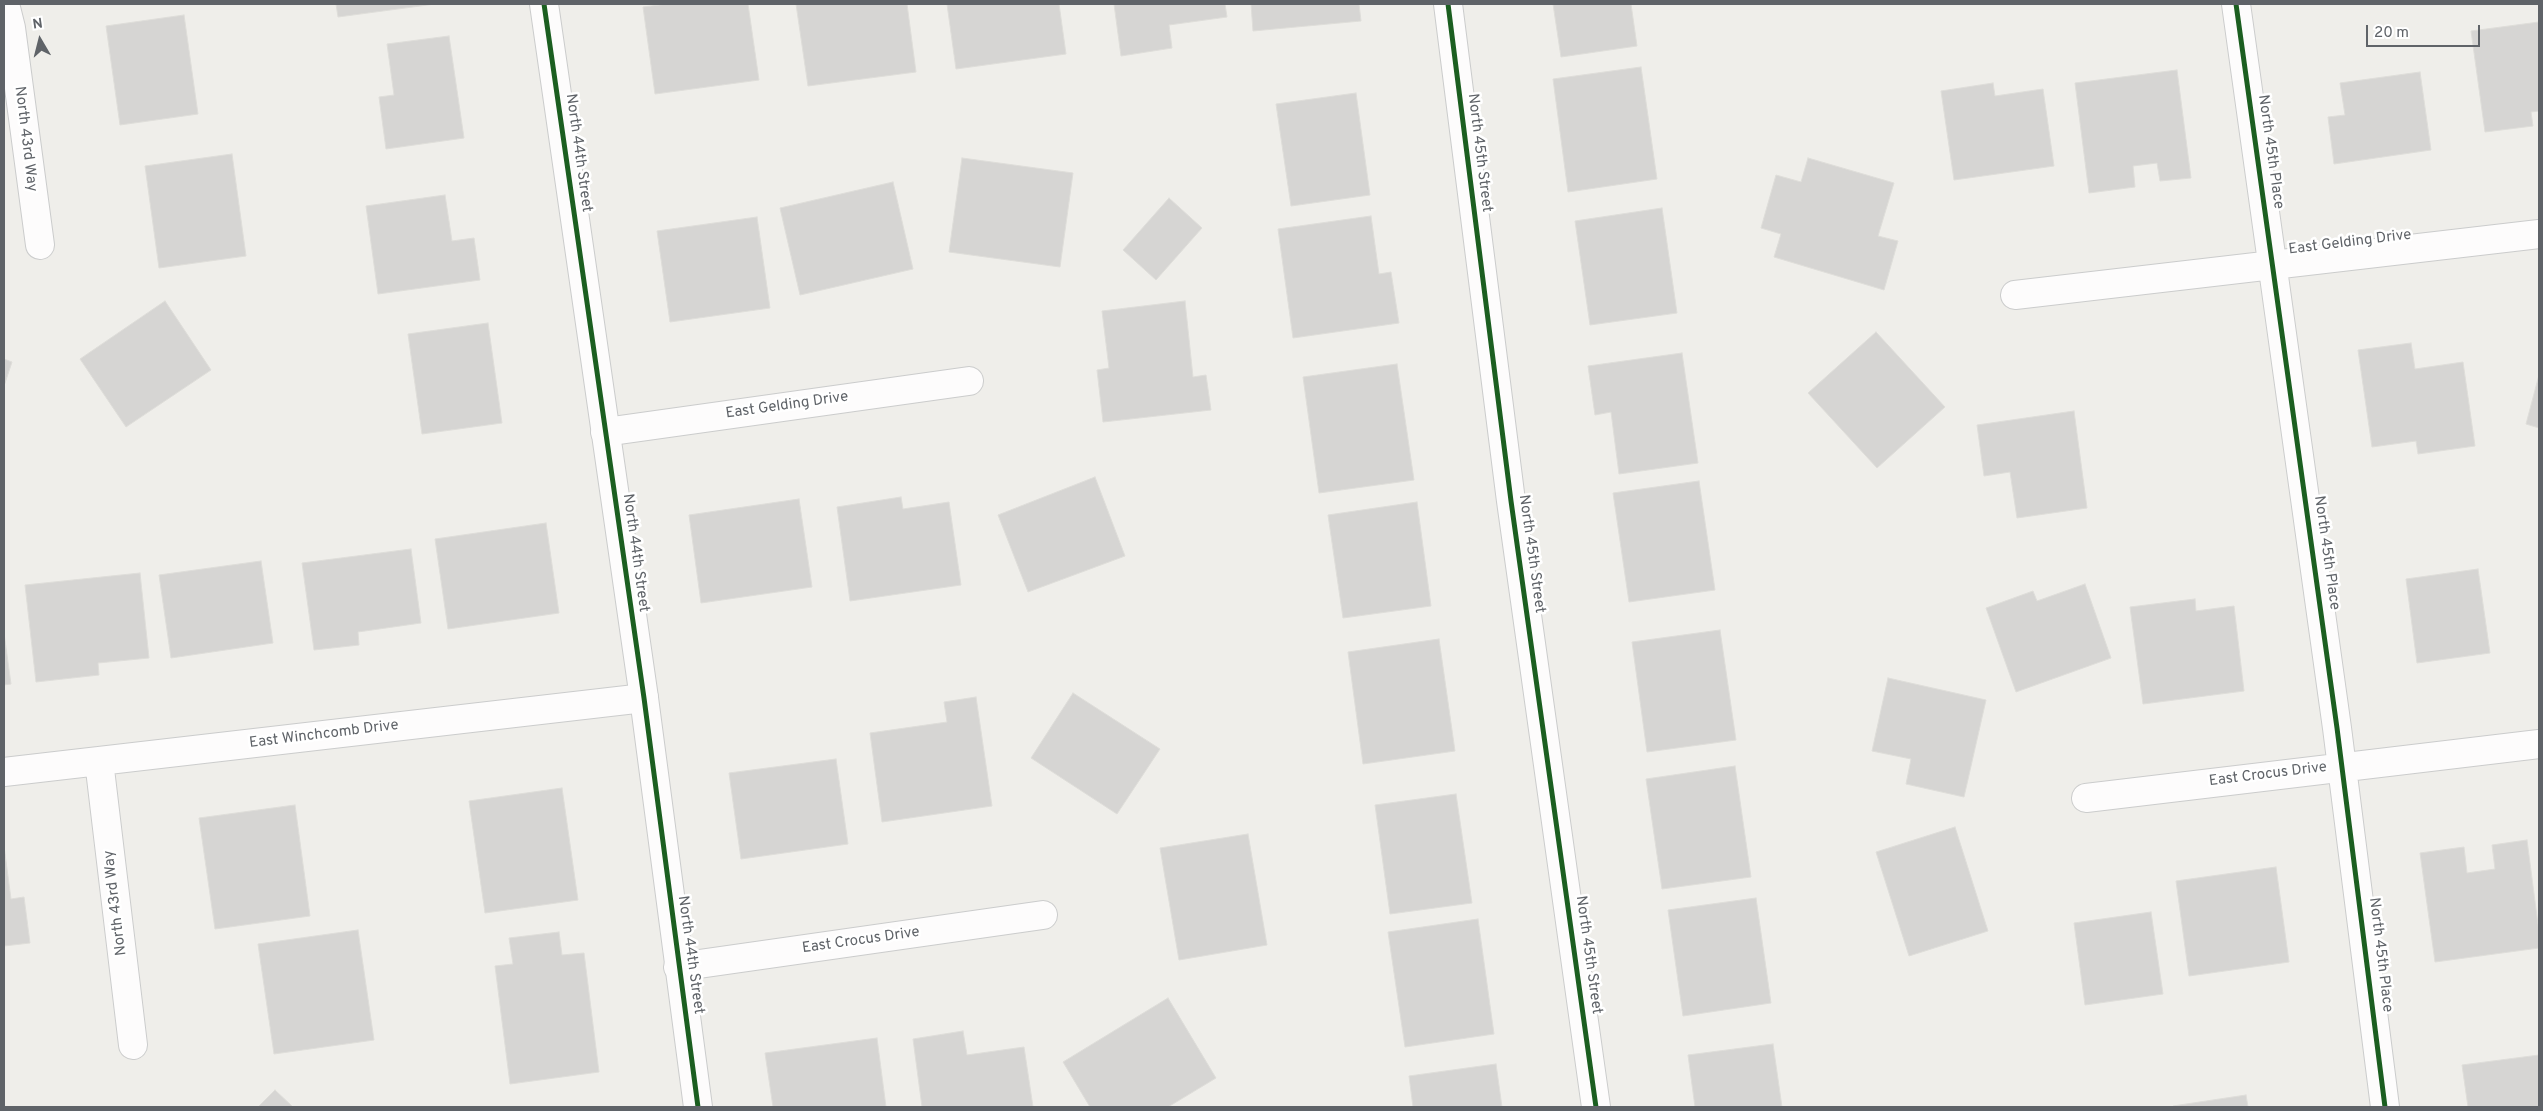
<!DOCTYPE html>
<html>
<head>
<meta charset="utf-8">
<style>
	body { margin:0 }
	#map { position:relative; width:2543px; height:1111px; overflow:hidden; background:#efeeea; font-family:Overpass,sans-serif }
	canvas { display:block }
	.frame { position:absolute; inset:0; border:5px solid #5f6368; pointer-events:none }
	.north { position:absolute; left:15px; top:15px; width:50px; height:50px; -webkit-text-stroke:4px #fff; paint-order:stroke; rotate:352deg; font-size:14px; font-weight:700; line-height:20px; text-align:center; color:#5f6368 }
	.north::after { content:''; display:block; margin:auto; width:18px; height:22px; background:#5f6368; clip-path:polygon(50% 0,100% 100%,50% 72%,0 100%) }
	.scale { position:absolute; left:2366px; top:25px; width:114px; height:22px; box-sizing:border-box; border:2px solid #5f6368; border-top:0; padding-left:6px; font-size:15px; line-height:18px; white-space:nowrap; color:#5f6368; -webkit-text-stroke:4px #fff; paint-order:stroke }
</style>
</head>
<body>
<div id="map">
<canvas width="2543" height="1111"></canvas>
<div class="frame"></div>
<div class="north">N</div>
<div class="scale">20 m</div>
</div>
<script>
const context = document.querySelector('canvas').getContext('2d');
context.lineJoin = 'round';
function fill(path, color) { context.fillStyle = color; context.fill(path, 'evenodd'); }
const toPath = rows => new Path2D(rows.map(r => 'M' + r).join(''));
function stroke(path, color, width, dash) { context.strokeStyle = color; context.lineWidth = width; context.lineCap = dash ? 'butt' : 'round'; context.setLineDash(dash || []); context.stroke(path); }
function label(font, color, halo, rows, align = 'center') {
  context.font = font + ' Overpass,sans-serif'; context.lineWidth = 5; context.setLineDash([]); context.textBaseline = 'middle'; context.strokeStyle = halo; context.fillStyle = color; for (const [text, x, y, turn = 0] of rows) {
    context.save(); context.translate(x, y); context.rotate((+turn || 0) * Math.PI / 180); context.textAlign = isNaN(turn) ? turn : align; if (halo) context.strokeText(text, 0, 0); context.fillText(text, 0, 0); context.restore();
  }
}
const building = toPath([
	[336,4,435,4,338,17,336,4],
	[667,4,748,4,759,80,655,94,643,7,667,4],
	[796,4,907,4,916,72,808,86,796,4],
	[947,4,1059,4,1066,54,956,69,947,4],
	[1114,4,1225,4,1227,17,1169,25,1172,48,1121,56,1114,4],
	[1251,4,1359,4,1361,21,1253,31,1251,4],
	[1553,4,1631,4,1637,46,1561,57,1553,4],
	[184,15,198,114,120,125,106,26,184,15],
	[2539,22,2539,111,2531,112,2533,126,2485,132,2471,31,2539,22],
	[449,36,464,138,386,149,379,97,394,95,387,44,449,36],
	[1641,67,1657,179,1568,192,1553,79,1641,67],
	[2177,70,2191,178,2160,181,2157,163,2133,166,2135,187,2089,193,2075,83,2177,70],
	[2420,72,2431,150,2334,164,2328,117,2345,115,2340,83,2420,72],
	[1993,83,1995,96,2043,89,2054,166,1954,180,1941,91,1993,83],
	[1356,93,1370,195,1291,206,1276,104,1356,93],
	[232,154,246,256,159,268,145,166,232,154],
	[962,158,1073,173,1060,267,949,252,962,158],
	[1808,158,1894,183,1878,236,1898,241,1884,290,1774,257,1781,234,1761,228,1776,175,1801,182,1808,158],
	[893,182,913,269,800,295,780,208,893,182],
	[445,195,452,241,474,238,480,280,378,294,366,206,445,195],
	[1169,198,1202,228,1156,280,1123,250,1169,198],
	[1662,208,1677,313,1590,325,1575,221,1662,208],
	[1371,216,1379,274,1391,272,1399,323,1293,338,1278,229,1371,216],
	[757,217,770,308,670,322,657,231,757,217],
	[165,301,211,370,126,427,80,359,165,301],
	[1185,301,1193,377,1206,375,1211,410,1103,422,1097,370,1109,368,1102,311,1185,301],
	[488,323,502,423,422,434,408,334,488,323],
	[1876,332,1945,407,1877,468,1808,393,1876,332],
	[2411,343,2415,369,2463,362,2475,446,2418,454,2416,441,2372,447,2358,350,2411,343],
	[1682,353,1698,463,1619,474,1611,412,1595,415,1588,366,1682,353],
	[4,359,12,362,4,386,4,359],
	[1397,364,1414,480,1319,493,1303,377,1397,364],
	[2539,375,2539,428,2526,424,2539,375],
	[2074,411,2087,508,2017,518,2010,472,1984,476,1977,425,2074,411],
	[1095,477,1125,556,1028,592,998,515,1095,477],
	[1699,481,1715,590,1629,602,1613,493,1699,481],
	[901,497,903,509,949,502,961,585,850,601,837,507,901,497],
	[799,499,812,587,701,603,689,515,799,499],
	[1417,502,1431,606,1343,618,1328,515,1417,502],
	[546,523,559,613,448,629,435,539,546,523],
	[411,549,421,623,358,632,359,645,314,650,302,563,411,549],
	[261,561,273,643,171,658,159,575,261,561],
	[2478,569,2490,653,2417,663,2406,579,2478,569],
	[140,573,149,658,98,663,99,675,36,682,25,585,140,573],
	[2085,584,2111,658,2016,692,1986,608,2033,591,2037,601,2085,584],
	[2195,599,2196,611,2234,606,2244,691,2143,704,2130,607,2195,599],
	[1720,630,1736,740,1647,752,1632,642,1720,630],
	[4,633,11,684,4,685,4,633],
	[1439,639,1455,751,1363,764,1348,652,1439,639],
	[1888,678,1986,700,1964,797,1906,784,1911,759,1872,751,1888,678],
	[1073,693,1160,749,1117,814,1031,758,1073,693],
	[976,697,992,806,882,822,870,733,947,722,944,702,976,697],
	[836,759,848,844,741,859,729,773,836,759],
	[1735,766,1751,877,1662,889,1646,779,1735,766],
	[562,788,578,900,485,913,469,801,562,788],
	[1456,794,1472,903,1390,914,1375,805,1456,794],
	[295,805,310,916,215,929,199,818,295,805],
	[1955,827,1988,931,1909,956,1876,852,1955,827],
	[1248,834,1267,945,1179,960,1160,848,1248,834],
	[2527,840,2539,932,2539,948,2435,962,2420,853,2464,847,2467,873,2495,869,2492,845,2527,840],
	[4,846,11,899,24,897,30,943,4,946,4,846],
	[2276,867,2289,962,2189,976,2176,881,2276,867],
	[1756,898,1771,1003,1683,1016,1668,910,1756,898],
	[2151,912,2163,994,2085,1005,2074,923,2151,912],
	[1478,919,1494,1034,1405,1047,1388,932,1478,919],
	[358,930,374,1040,274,1054,258,944,358,930],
	[559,932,562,955,584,953,599,1072,510,1084,495,966,513,964,509,938,559,932],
	[1168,998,1216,1078,1168,1107,1090,1107,1063,1062,1168,998],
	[963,1031,967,1055,1024,1047,1033,1107,922,1107,913,1039,963,1031],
	[877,1038,886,1107,773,1107,765,1053,877,1038],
	[1773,1044,1782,1107,1695,1107,1688,1055,1773,1044],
	[2539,1055,2539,1107,2468,1107,2462,1065,2539,1055],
	[1496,1064,1502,1107,1413,1107,1409,1076,1496,1064],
	[275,1090,293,1107,258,1107,275,1090],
	[2246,1095,2248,1107,2173,1107,2173,1106,2246,1095]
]);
fill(building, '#d6d5d3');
stroke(building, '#deddd9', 1);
const minor = toPath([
	[5,4,11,28,40,245],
	[1448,4,1511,501,1596,1107],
	[2236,4,2337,728,2385,1107],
	[2015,295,2539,234],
	[605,432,969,381],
	[99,761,133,1045],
	[4,772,644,698],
	[2086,798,2539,744],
	[678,967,1043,915]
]);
const tertiary = toPath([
	[544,4,644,698,698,1107]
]);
stroke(minor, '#cbcccc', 30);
stroke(tertiary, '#cbcccc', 30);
stroke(minor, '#fdfcfc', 28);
stroke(tertiary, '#fdfcfc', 28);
stroke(toPath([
	[544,4,644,698,698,1107],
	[1448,4,1511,501,1596,1107],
	[2236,4,2337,728,2385,1107]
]), '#1b5e20', 5);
label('15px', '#5f6368', '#fff', [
	["North 43rd Way",25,139,83],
	["North 45th Place",2270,152,82],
	["North 44th Street",578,153,82],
	["North 45th Street",1479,153,83],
	["East Gelding Drive",2350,243,-7],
	["East Gelding Drive",787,406,-8],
	["North 44th Street",635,553,82],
	["North 45th Place",2326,553,82],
	["North 45th Street",1531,554,82],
	["East Winchcomb Drive",324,735,-7],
	["East Crocus Drive",2268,775,-7],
	["North 43rd Way",116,903,-97],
	["East Crocus Drive",861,941,-8],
	["North 44th Street",690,955,82],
	["North 45th Street",1588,955,82],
	["North 45th Place",2380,955,83]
]);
</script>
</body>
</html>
